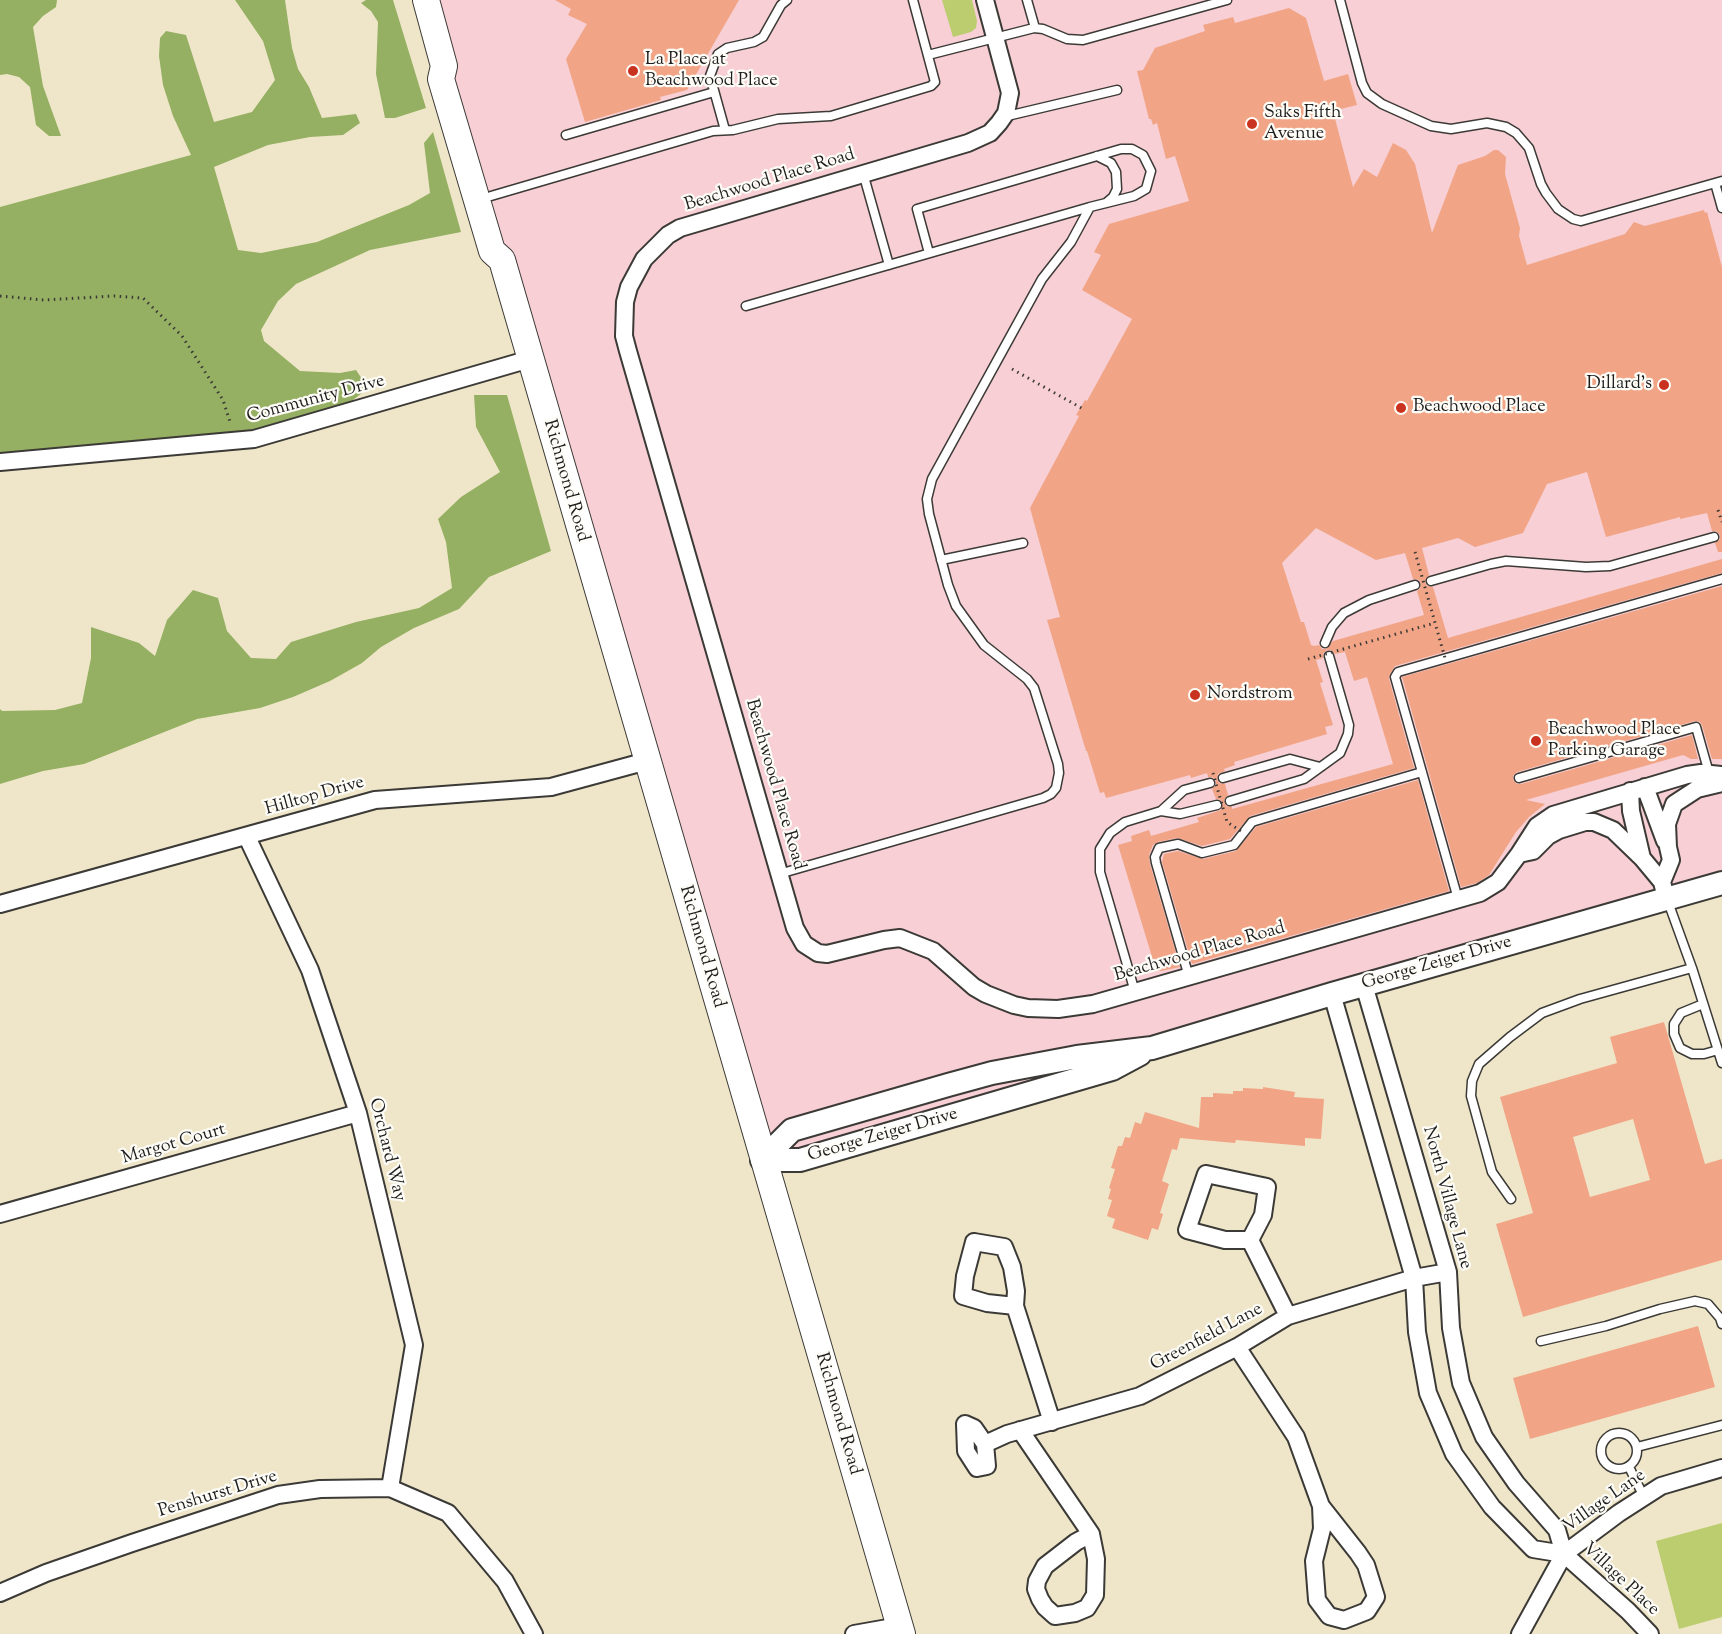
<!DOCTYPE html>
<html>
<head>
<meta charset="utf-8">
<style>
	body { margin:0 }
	canvas { display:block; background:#efe6c9 }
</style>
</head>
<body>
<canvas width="1722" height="1634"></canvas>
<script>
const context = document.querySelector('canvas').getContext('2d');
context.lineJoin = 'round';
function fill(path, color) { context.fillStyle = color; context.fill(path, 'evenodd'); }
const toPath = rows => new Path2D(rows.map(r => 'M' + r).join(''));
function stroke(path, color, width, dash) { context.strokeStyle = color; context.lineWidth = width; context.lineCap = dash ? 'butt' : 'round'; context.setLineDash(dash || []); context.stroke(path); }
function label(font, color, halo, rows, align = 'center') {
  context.font = font + ' "Sorts Mill Goudy",serif'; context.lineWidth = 4.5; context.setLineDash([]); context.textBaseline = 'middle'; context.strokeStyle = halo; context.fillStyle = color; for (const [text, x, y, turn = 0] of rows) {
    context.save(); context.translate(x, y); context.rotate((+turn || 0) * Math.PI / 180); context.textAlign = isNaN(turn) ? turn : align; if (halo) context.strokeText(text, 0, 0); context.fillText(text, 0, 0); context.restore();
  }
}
fill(toPath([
	[426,0,1722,0,1722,883,762,1160]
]), '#f7cfd4');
fill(toPath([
	[942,0,972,0,977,21,976,28,971,32,953,37],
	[1722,1523,1722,1617,1679,1629,1656,1541]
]), '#bccd70');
fill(toPath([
	[0,0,57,0,56,7,43,16,33,27,43,86,61,136,49,136,36,125,30,87,19,77,7,74,0,75],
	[235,0,285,0,292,48,298,69,309,87,322,118,356,114,360,123,343,135,310,137,268,145,214,167,238,250,261,253,317,242,409,205,430,193,424,143,433,132,461,232,370,250,296,284,278,301,261,330,264,341,300,371,340,373,356,370,366,385,362,393,344,407,287,420,289,429,0,462,0,207,191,155,173,116,163,85,159,56,160,38,166,31,186,35,214,122,252,112,275,80,263,41],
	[366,0,393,0,426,108,395,118,385,118,376,74,378,22,371,11,361,3],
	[474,395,507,395,551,551,489,577,459,609,414,628,381,647,362,663,330,681,293,697,260,708,197,719,84,764,43,771,0,784,0,709,2,711,55,710,82,703,91,658,91,627,139,643,155,656,167,620,193,590,218,598,227,631,251,658,276,659,291,642,356,622,419,608,452,588,446,542,438,519,461,497,500,472,476,427]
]), '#95b062');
fill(toPath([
	[555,0,739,0,687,90,660,97,661,100,585,122,566,59,587,24,568,15,571,9],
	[1289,8,1306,18,1324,81,1348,74,1357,105,1333,111,1353,187,1364,169,1377,177,1393,143,1406,150,1415,164,1432,233,1458,165,1485,156,1494,150,1498,150,1506,157,1505,174,1520,228,1519,236,1527,265,1625,234,1634,222,1645,226,1704,210,1705,213,1707,212,1722,267,1722,552,1718,552,1715,543,1720,539,1720,535,1716,531,1712,531,1707,513,1680,519,1680,517,1606,537,1587,472,1547,484,1523,533,1475,547,1458,538,1422,548,1429,575,1425,582,1427,586,1433,587,1448,638,1722,559,1722,573,1395,666,1390,674,1389,679,1414,768,1250,816,1230,839,1202,846,1177,838,1158,842,1153,845,1149,855,1150,864,1180,967,1161,971,1156,970,1118,845,1132,841,1131,836,1149,830,1151,836,1199,822,1197,818,1221,810,1223,803,1219,799,1216,799,1212,789,1216,785,1216,781,1212,777,1208,777,1207,773,1191,778,1190,775,1106,798,1104,792,1100,793,1087,751,1086,751,1047,620,1060,617,1030,508,1079,416,1076,415,1085,400,1087,401,1132,319,1082,290,1101,255,1094,252,1109,224,1189,201,1175,156,1166,159,1157,123,1153,125,1151,119,1149,119,1137,71,1143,70,1155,48,1205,31,1203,25,1233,17,1235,23],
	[1316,528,1376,560,1405,553,1413,579,1419,580,1421,584,1420,589,1417,591,1424,615,1333,641,1326,649,1322,649,1319,645,1314,646,1311,645,1304,622,1301,622,1282,563],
	[1327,650,1331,650,1335,654,1345,652,1354,681,1367,677,1393,764,1232,809,1232,807,1226,806,1224,800,1228,795,1225,784,1219,783,1217,779,1218,774,1225,771,1224,769,1235,765,1234,762,1327,734,1325,727,1333,725,1320,683,1323,682,1316,660,1323,658,1323,654],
	[1722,586,1722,759,1712,759,1702,725,1700,722,1695,721,1517,772,1513,776,1513,780,1517,784,1521,784,1692,735,1698,759,1691,759,1683,755,1526,800,1545,804,1529,817,1516,832,1489,875,1477,883,1461,887,1402,677],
	[1418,780,1449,891,1192,964,1162,862,1164,854,1178,851,1203,859,1236,851,1256,827],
	[1664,1022,1705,1164,1722,1159,1722,1260,1523,1317,1496,1224,1533,1213,1500,1097,1617,1063,1610,1037],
	[1633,1119,1650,1180,1590,1197,1573,1137],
	[1263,1087,1295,1092,1294,1097,1324,1099,1321,1139,1305,1138,1305,1146,1236,1140,1235,1143,1180,1138,1177,1150,1172,1149,1162,1181,1169,1184,1160,1213,1163,1214,1158,1230,1152,1228,1148,1240,1112,1228,1115,1219,1107,1216,1112,1200,1108,1199,1111,1189,1109,1188,1115,1169,1111,1168,1118,1146,1122,1146,1125,1137,1130,1138,1135,1122,1141,1124,1145,1112,1199,1128,1201,1097,1213,1097,1213,1093,1233,1094,1233,1091,1243,1091,1243,1088,1263,1089],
	[1698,1326,1715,1387,1530,1439,1513,1378]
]), '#f1a586');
const lane = toPath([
	[1027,0,1035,28],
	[1340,0,1362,83,1367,93,1382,104,1431,126,1451,129,1487,123,1506,127,1516,133,1529,148,1541,184,1546,193,1558,209,1573,219,1581,221,1722,181],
	[928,55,1034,28,1043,29,1067,39,1083,40,1227,0],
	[1003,117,1117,90],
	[725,130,710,76,718,54,727,48,754,42,763,37,781,5,787,0],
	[566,135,714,92],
	[1097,156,1111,163,1116,172,1117,189,1113,197,1106,203],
	[863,173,889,265],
	[1715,183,1722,208],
	[491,196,713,131,733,130,778,119,831,116,931,86,935,82,913,0],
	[929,253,917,209,1121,149,1132,149,1143,155,1151,171,1146,189,1134,196,1090,207],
	[746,306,1090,207,1071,242,1042,279,932,479,927,499,929,514,948,585,956,606,984,645,1027,679,1034,688,1058,764,1059,773,1056,788,1051,794,1043,798,779,874],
	[941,560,1023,543],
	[1431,581,1491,564,1506,561,1586,567,1610,566,1714,537],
	[1325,643,1332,627,1344,613,1369,600,1415,585],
	[1223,778,1290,759,1320,767],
	[1519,778,1696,727,1709,773],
	[1230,801,1304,779,1340,753,1348,734,1349,725,1329,656],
	[1161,811,1184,790,1210,783],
	[1458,899,1395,677,1398,672,1722,579],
	[1667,899,1692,968,1722,1063],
	[1189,977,1156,863,1155,857,1159,848,1178,844,1202,853,1234,845,1252,822,1255,821,1422,772],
	[1135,992,1100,872,1100,849,1110,833,1125,822,1161,811,1180,814,1217,805],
	[1703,1004,1681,1013,1674,1024,1674,1034,1680,1048,1692,1054,1704,1054,1718,1050],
	[1511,1199,1492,1172,1471,1096,1472,1081,1479,1064,1510,1037,1542,1013,1580,999,1692,968],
	[1541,1341,1606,1326,1660,1309,1695,1301,1708,1304,1720,1318,1722,1324],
	'1601 1451a18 18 0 1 1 36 0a18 18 0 1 1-36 0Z',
	[1637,1447,1722,1425],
	[1629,1467,1644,1497]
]);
const street = toPath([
	[985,0,1010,93,1006,113,999,123,990,133,968,143,680,228,668,235,644,259,629,287,625,302,624,336,628,351,795,928,804,944,818,953,827,954,884,940,900,938,933,951,974,987,986,994,1014,1005,1028,1008,1058,1009,1093,1004,1480,893,1498,882,1519,854,1537,826,1553,815,1687,775,1701,773,1722,775],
	[0,462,254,439,530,359],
	[1645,787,1665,841],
	[1630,791,1631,811,1642,858,1662,882,1664,890],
	[247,837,310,970,358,1113,414,1345,390,1488],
	[1519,854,1533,851,1548,836,1559,830,1585,822,1594,822,1613,830,1642,858],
	[1662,882,1671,860,1668,847,1667,824,1674,804,1697,789,1722,783],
	[0,904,375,800,551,787,647,761],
	[1364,985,1448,1272,1451,1328,1461,1383,1484,1437,1516,1483,1557,1530,1564,1554],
	[1332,994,1414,1278,1417,1332,1428,1393,1454,1454,1492,1507,1533,1549,1564,1554],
	[1206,1174,1267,1187,1263,1215,1250,1240,1225,1240,1187,1230,1206,1174],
	[0,1214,358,1113],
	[1250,1240,1288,1316],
	[974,1242,1004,1247,1012,1267,1016,1291,1015,1306,987,1303,963,1296,965,1276,974,1242],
	[1015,1306,1052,1422],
	[1237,1347,1296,1437,1321,1506],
	[965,1424,974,1428,985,1444,987,1466,977,1468,966,1451,965,1424],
	[1020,1430,1091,1534],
	[985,1444,1007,1434,1140,1396,1237,1347,1288,1316,1414,1278,1448,1272],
	[1321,1506,1358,1553,1366,1565,1376,1597,1367,1611,1344,1620,1329,1616,1317,1600,1314,1561,1322,1529,1321,1506],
	[1091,1534,1096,1559,1095,1595,1087,1608,1075,1613,1055,1616,1045,1607,1040,1599,1036,1589,1037,1581,1045,1566,1076,1542,1091,1534],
	[1564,1554,1628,1611,1650,1634],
	[0,1593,46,1573,132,1543,278,1495,320,1489,390,1488,448,1513,505,1581,534,1634],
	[854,1634,899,1626],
	[1520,1634,1564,1554,1619,1513,1661,1486,1722,1468]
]);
const secondary = toPath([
	[762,1160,792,1130,948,1085,992,1073,1077,1057,1152,1048,1332,994,1722,883],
	[762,1160,800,1160,1112,1069,1140,1054]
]);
const primary = toPath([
	[426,0,444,66,441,79,492,251,502,260,902,1634]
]);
stroke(lane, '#3c3a36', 11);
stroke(street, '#3c3a36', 20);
stroke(secondary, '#3c3a36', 26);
stroke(primary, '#3c3a36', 28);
stroke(toPath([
	[0,296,44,300,114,296,143,298,182,336,223,400,231,425],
	[1012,369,1085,410],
	[1718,510,1722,522]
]), '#3c3a36', 3, [1.5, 4.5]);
stroke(lane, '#fff', 8);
stroke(street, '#fff', 16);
stroke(secondary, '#fff', 22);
stroke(primary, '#fff', 26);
stroke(toPath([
	[1415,552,1445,658],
	[1308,659,1435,623],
	[1213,773,1227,822,1244,833]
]), '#3c3a36', 3, [1.5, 4.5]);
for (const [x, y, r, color] of [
	[633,71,6,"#c8321e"],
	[1252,124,6,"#c8321e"],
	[1664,385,6,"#c8321e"],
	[1401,408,6,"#c8321e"],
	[1195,695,6,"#c8321e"],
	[1536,741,6,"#c8321e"]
]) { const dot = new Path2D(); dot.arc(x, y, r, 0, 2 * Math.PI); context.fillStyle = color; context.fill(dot); stroke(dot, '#fdfcf7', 2); }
label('18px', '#1c1c1c', '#fdfcf7', [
	["La Place at",645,61],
	["Beachwood Place",645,82],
	["Saks Fifth",1264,114],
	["Avenue",1264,135],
	["Dillard's",1652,385,"right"],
	["Beachwood Place",1413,408],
	["Nordstrom",1207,695],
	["Beachwood Place",1548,731],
	["Parking Garage",1548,752]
], 'left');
label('18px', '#1c1c1c', '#fdfcf7', [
	["Beachwood Place Road",770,181,-17],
	["Community Drive",316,400,-15],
	["Richmond Road",565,481,74],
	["Beachwood Place Road",774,785,74],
	["Hilltop Drive",315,797,-16],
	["Richmond Road",701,947,74],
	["Beachwood Place Road",1200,953,-16],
	["George Zeiger Drive",1437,964,-16],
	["George Zeiger Drive",883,1136,-16],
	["Margot Court",174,1145,-16],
	["Orchard Way",386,1150,76],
	["North Village Lane",1446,1198,75],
	["Greenfield Lane",1207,1338,-28],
	["Richmond Road",837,1414,74],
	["Penshurst Drive",218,1495,-17],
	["Village Lane",1605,1502,-35],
	["Village Place",1620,1580,43]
]);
</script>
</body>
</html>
